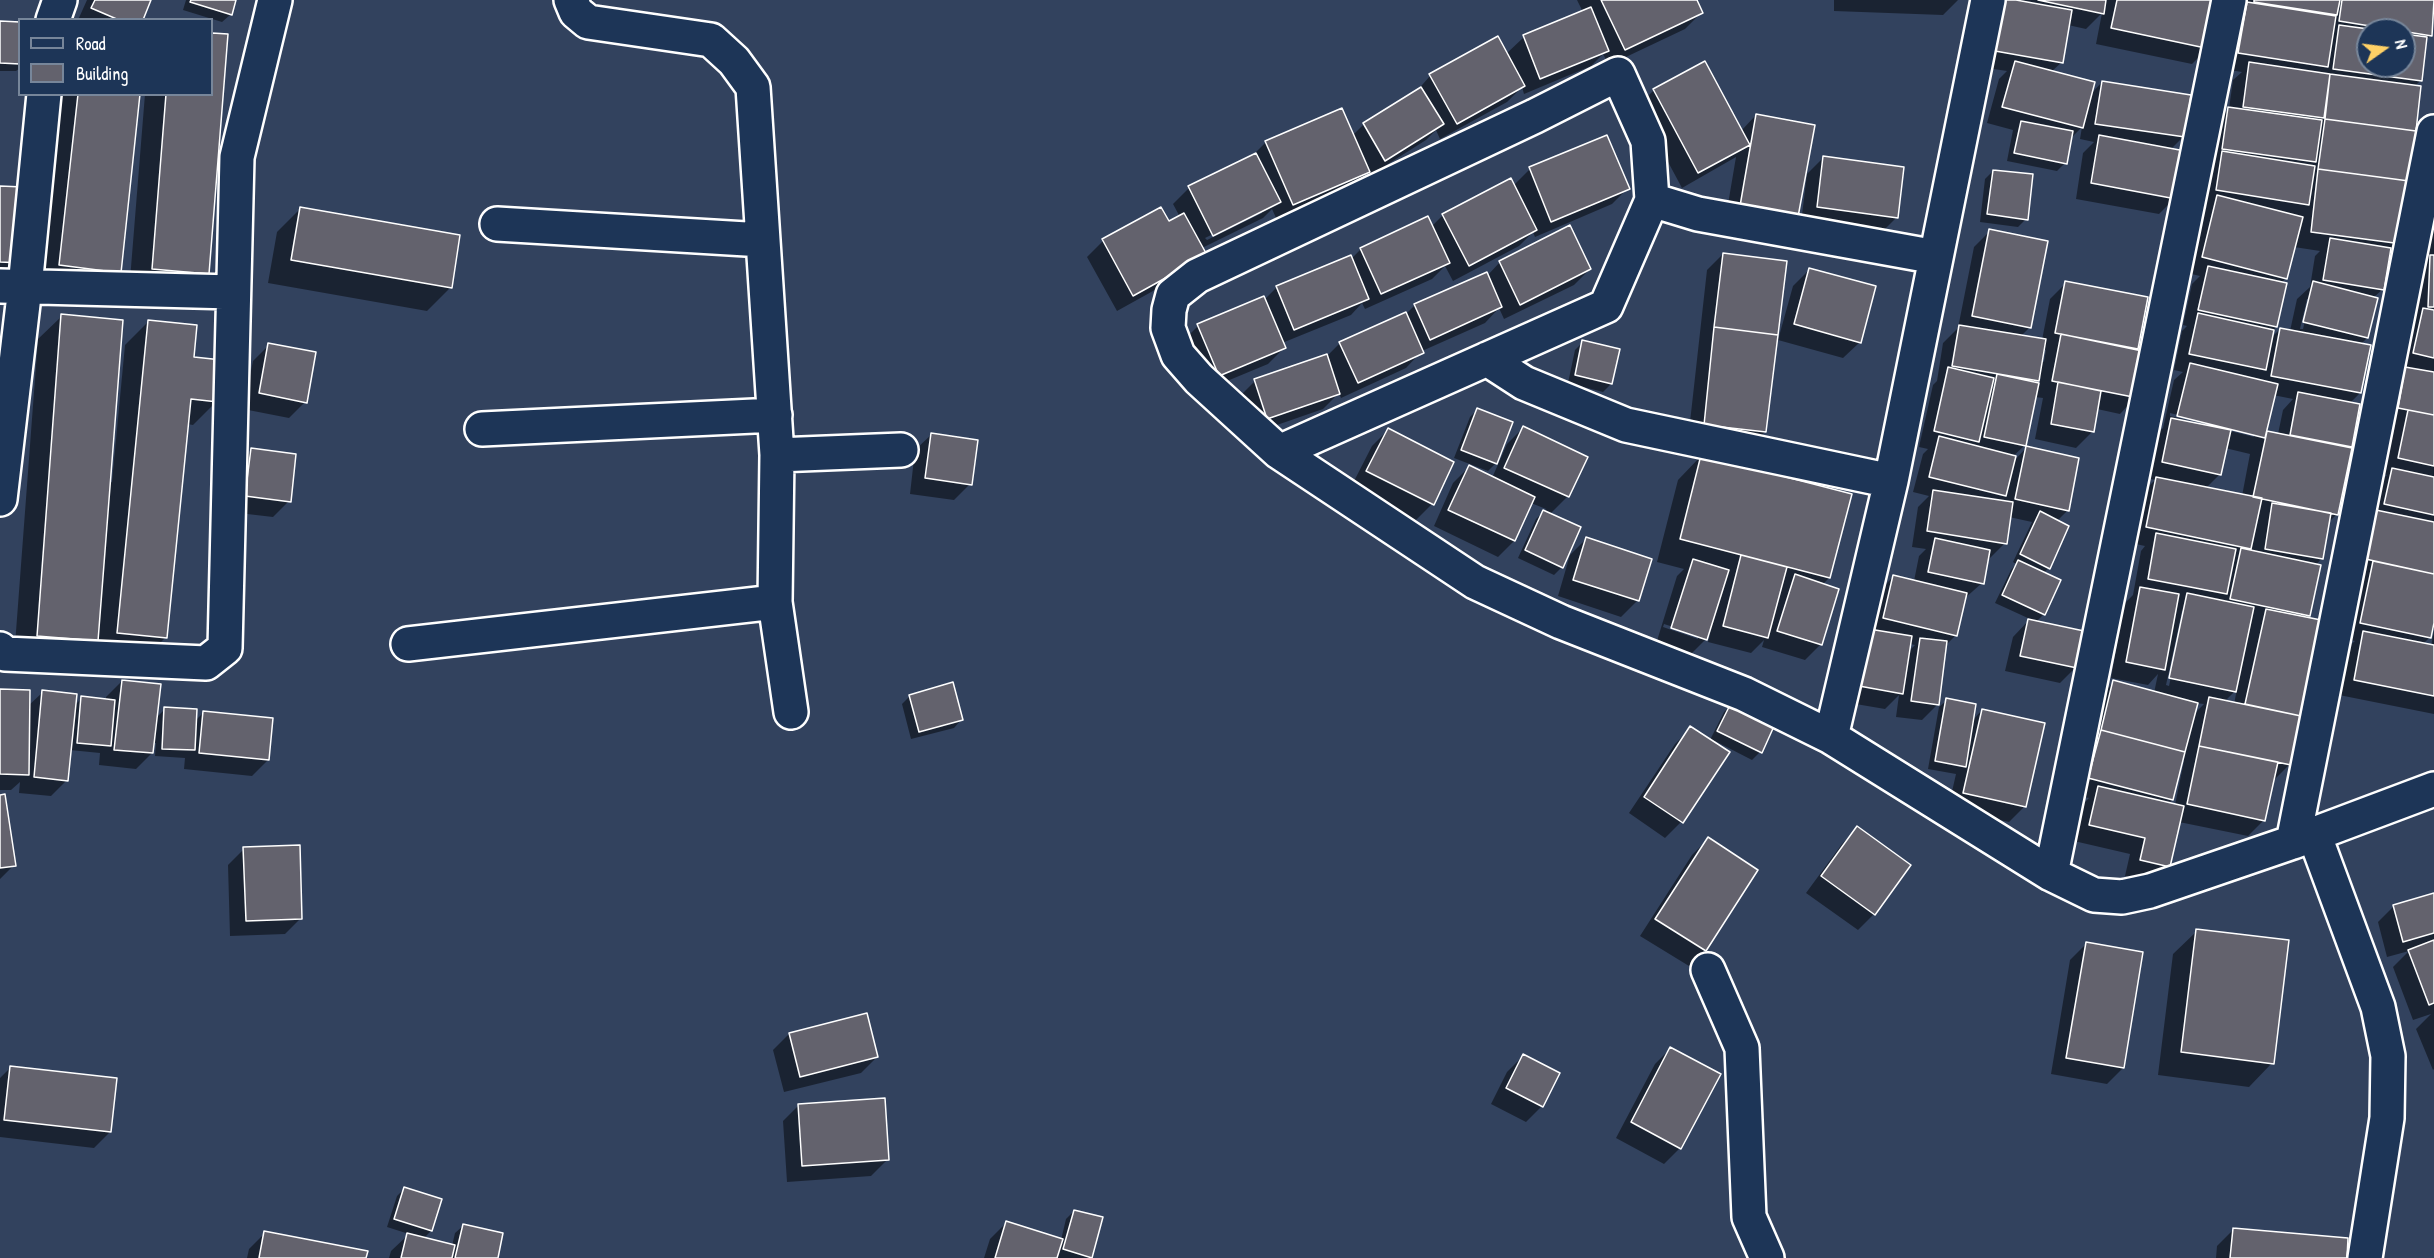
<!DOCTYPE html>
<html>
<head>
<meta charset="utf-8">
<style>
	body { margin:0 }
	#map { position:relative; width:2434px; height:1258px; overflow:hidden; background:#32425e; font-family:"Patrick Hand",sans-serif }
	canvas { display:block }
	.legend { position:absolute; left:18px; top:18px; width:195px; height:78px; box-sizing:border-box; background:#1d3557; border:2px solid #77869a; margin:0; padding:8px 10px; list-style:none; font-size:18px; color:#fff }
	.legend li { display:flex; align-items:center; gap:12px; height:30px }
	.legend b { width:30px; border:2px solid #77869a }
	.north { position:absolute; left:2356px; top:18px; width:60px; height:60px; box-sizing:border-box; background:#1d3557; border:2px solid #77869a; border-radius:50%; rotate:76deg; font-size:16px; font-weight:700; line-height:24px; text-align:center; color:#fff }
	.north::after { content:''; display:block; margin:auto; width:21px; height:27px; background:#ffd166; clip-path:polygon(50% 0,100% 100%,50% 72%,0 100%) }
</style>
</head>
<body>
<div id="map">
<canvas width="2434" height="1258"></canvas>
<ul class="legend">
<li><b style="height:8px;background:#1d3557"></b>Road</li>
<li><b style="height:16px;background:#63626d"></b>Building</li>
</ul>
<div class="north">N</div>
</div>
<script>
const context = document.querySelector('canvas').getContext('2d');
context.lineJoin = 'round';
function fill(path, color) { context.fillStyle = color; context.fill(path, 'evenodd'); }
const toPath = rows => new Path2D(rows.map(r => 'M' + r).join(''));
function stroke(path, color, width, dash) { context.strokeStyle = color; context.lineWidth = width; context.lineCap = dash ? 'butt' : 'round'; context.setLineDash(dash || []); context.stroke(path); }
fill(toPath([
	[87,0,149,0,141,20,78,20],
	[186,0,235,0,230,15,222,22,183,10],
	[1577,0,1695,0,1701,13,1685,29,1609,65,1603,54,1591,66,1524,94,1522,87,1507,102,1440,139,1436,130,1426,140,1369,176,1367,173,1352,187,1277,220,1272,209,1263,218,1202,248,1189,271,1117,311,1087,257,1103,241,1161,209,1169,223,1180,217,1173,204,1189,188,1251,157,1266,142,1353,135,1363,125,1415,93,1430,76,1506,54,1524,37,1583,12],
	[1262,210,1262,213,1207,240,1205,238],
	[1834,0,1958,0,1943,15,1834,11],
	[2004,0,2019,2,2019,0,2218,0,2208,48,2192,64,2096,44,2102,13,2086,29,2068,25,2062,62,2051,72,2090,95,2102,82,2183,137,2170,150,2175,198,2159,214,2076,199,2083,153,2094,142,2080,139,2082,127,2070,139,2065,163,2057,171,2007,161,2013,130,1987,123,1999,79,2007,71,1980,67],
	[2242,0,2434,0,2434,12,2431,35,2425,41,2420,81,2414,87,2400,243,2388,255,2383,289,2373,298,2367,338,2361,344,2360,393,2350,403,2358,405,2337,514,2327,524,2322,558,2315,566,2309,616,2306,619,2319,621,2290,764,2274,780,2264,820,2248,836,2179,822,2169,866,2153,882,2125,876,2130,854,2074,841,2083,804,2089,798,2073,794,2098,698,2114,682,2154,693,2158,674,2148,685,2111,678,2124,604,2133,595,2141,551,2145,546,2131,543,2140,495,2155,480,2147,478,2155,435,2163,428,2174,380,2183,372,2174,370,2182,331,2187,326,2183,325,2192,284,2200,276,2187,273,2201,212,2207,207,2200,205,2212,125,2229,109,2233,80,2242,72,2223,69],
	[2368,30,2404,30,2404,66,2368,66],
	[2294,247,2320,251,2315,256,2310,287,2297,299,2290,331,2280,329,2271,338,2276,326,2281,283,2286,278],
	[2307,299,2310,299,2303,329,2300,329],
	[2273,395,2293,399,2283,410,2278,434,2265,432],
	[2170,413,2254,434,2254,437,2170,416],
	[2225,448,2250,454,2242,496,2205,489,2220,474],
	[2182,611,2185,611,2169,686,2166,685],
	[2237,689,2234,704,2224,702],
	[2196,703,2204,704,2193,715],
	[2182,760,2184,761,2175,805,2168,804,2172,800],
	[0,23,20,23,20,68,16,71,0,71],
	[212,34,226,36,207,273,184,297,129,292,145,94,212,94],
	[1654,90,1741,131,1756,115,1781,233,1725,222,1736,157,1682,188,1638,106],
	[57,94,139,94,120,272,36,289],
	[1823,158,1897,217,1881,233,1801,223,1807,174],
	[1530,169,1628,188,1612,204,1535,237,1533,232,1519,246,1453,281,1445,266,1432,279,1365,309,1362,303,1351,315,1282,343,1284,348,1268,364,1203,391,1182,342,1198,326,1264,300,1277,287,1351,259,1361,249,1431,227,1443,215,1513,186],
	[1993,171,2026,219,2018,227,1980,222,1985,179],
	[0,188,21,262,0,283],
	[300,209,451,287,427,311,268,283,277,232],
	[2434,216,2434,629,2432,628,2430,637,2423,644,2431,646,2434,631,2434,714,2339,695,2347,648,2355,641,2345,639,2376,486,2387,475,2383,474,2393,426,2383,424,2390,384,2404,371,2398,369,2414,272,2427,259,2425,259],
	[1990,231,2030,327,2020,337,2042,340,2050,299,2066,283,2147,298,2136,351,2136,397,2120,414,2097,409,2092,432,2076,448,2035,439,2043,398,2035,397,2024,446,2009,460,2012,463,2026,448,2068,510,2057,521,2049,568,2043,573,2044,614,2036,622,2076,667,2060,683,2005,671,2013,637,2030,619,1995,603,2011,570,2016,564,2013,562,2032,522,2009,517,2005,543,1989,559,1987,559,1982,583,1964,599,1956,635,1945,646,1938,704,1922,720,1896,717,1899,695,1885,709,1844,702,1878,592,1894,576,1914,581,1919,556,1926,549,1912,547,1918,507,1929,496,1913,492,1923,454,1928,449,1919,447,1933,385,1937,381,1943,343,1958,328,1974,247],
	[2043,349,2046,350,2044,362,2041,361],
	[2041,377,2039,385,2034,383],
	[1910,644,1915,645,1908,652],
	[1723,254,1765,432,1748,448,1688,440,1707,270],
	[1500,262,1590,269,1574,285,1504,319,1499,308,1485,323,1422,351,1406,368,1341,398,1339,393,1323,409,1251,434,1239,397,1255,381,1326,357,1340,343,1405,315,1415,305,1487,276],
	[1809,270,1860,342,1843,358,1778,340,1793,286],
	[62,316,109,482,112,482,125,345,149,321,192,358,217,401,193,425,187,424,165,638,142,661,94,656,95,641,73,663,14,658,38,339],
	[1583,342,1618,350,1611,384,1603,392,1568,383,1575,350],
	[269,345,305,402,289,418,243,409,253,361],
	[1478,409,1496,463,1488,471,1454,458,1470,417],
	[1523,428,1568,496,1550,514,1562,567,1554,575,1518,558,1536,519,1546,509,1531,503,1514,541,1498,557,1434,526,1453,483,1469,467,1492,478,1507,444],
	[1388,430,1432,504,1416,520,1351,487,1372,446],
	[932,434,970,484,954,500,910,494,915,450],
	[252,450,289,501,273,517,230,512,236,466],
	[1701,456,1850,495,1829,578,1822,585,1821,644,1805,660,1762,647,1764,640,1751,653,1708,642,1710,635,1690,655,1656,644,1677,576,1684,569,1657,562,1678,480],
	[1664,624,1698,635,1698,639,1663,627],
	[1586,539,1650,560,1637,601,1621,617,1558,596,1570,555],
	[122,681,156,718,165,709,195,721,203,713,268,760,252,776,184,769,185,758,155,756,156,743,153,743,152,753,136,769,99,765,100,753,70,750,67,780,51,796,19,793,20,782,11,790,0,790,0,691,28,706,43,692,74,706,82,698,106,700,106,697],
	[910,696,961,720,954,728,911,739,902,704],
	[1947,700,1972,721,1982,710,2025,806,2009,822,1948,809,1956,774,1928,769,1939,707],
	[1731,705,1773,725,1760,752,1752,760,1715,741,1714,743,1728,752,1681,822,1665,838,1629,813,1675,744,1691,728,1710,740,1724,712],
	[0,796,14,865,0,879],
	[1857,828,1874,914,1858,930,1806,893,1842,844],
	[1708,839,1756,871,1704,951,1689,966,1640,936,1692,855],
	[244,849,301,918,285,934,230,936,228,865],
	[2434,895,2434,1069,2433,1070,2416,1029,2431,1014,2413,1020,2393,967,2409,951,2387,957,2378,922,2394,906],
	[2197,931,2272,1063,2249,1087,2158,1075,2173,954],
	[2086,944,2123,1068,2107,1084,2051,1074,2070,960],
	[866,1015,877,1057,861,1073,784,1092,773,1050,789,1034],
	[1671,1048,1680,1148,1664,1164,1616,1138,1655,1064],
	[1523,1056,1542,1106,1526,1122,1491,1104,1507,1072],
	[11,1067,110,1132,94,1148,0,1137,0,1078],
	[799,1105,887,1160,871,1176,787,1182,783,1121],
	[405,1188,431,1231,423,1239,452,1246,455,1233,463,1226,496,1258,389,1258,391,1251,409,1234,387,1227,397,1196],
	[1074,1211,1089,1258,984,1258,990,1239,1006,1223,1061,1240,1066,1219],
	[2233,1230,2345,1258,2216,1258,2217,1246],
	[265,1233,365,1258,247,1258,249,1249]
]), '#0007');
const building = toPath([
	[95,0,151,0,143,20,119,20,91,8,95,0],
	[191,0,236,0,232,15,190,2,191,0],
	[1601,0,1697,0,1703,13,1625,50,1601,0],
	[2004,0,2016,0,2072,10,2063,63,1995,51,2004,0],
	[2038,0,2106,0,2104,14,2038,0],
	[2117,0,2219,0,2210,49,2111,28,2117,0],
	[2254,0,2340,0,2337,15,2254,2,2254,0],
	[2342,0,2434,0,2432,36,2339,21,2342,0],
	[2247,2,2336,16,2328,67,2238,53,2247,2],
	[1591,7,1609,51,1540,79,1523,35,1591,7],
	[0,21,20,22,20,64,0,63,0,21],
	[2339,25,2376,30,2368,30,2368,66,2404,66,2404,34,2427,37,2422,81,2333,69,2339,25],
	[212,33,228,34,209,274,152,269,166,94,212,94,212,33],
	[1498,36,1525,86,1457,124,1429,74,1498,36],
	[1705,61,1750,145,1698,173,1653,89,1705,61],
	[2015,61,2095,82,2083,128,2002,107,2015,61],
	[2249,62,2330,74,2324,118,2243,107,2249,62],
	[2330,74,2421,86,2416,131,2325,119,2330,74],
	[2102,81,2191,95,2185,137,2095,124,2102,81],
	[1421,87,1444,124,1385,161,1363,123,1421,87],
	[78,94,140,94,121,273,59,265,78,94],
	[2228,107,2322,120,2316,162,2222,149,2228,107],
	[1342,108,1370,172,1293,205,1265,141,1342,108],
	[1756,114,1815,125,1798,217,1740,206,1756,114],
	[2325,119,2416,131,2409,181,2318,169,2325,119],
	[2021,121,2073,131,2067,164,2014,153,2021,121],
	[1607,135,1630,189,1551,222,1529,167,1607,135],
	[2099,135,2185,151,2176,199,2091,183,2099,135],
	[2222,151,2315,166,2309,205,2216,190,2222,151],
	[1256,153,1281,202,1213,236,1188,186,1256,153],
	[1823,156,1904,167,1898,218,1817,207,1823,156],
	[2318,169,2409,181,2402,244,2311,232,2318,169],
	[1993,170,2033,174,2028,220,1987,214,1993,170],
	[1511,178,1537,230,1469,266,1442,214,1511,178],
	[0,186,23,187,22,263,0,262,0,186],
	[2217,195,2303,217,2287,279,2202,257,2217,195],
	[300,207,460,235,452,288,291,260,300,207],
	[1161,207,1169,221,1184,213,1207,255,1133,296,1102,239,1161,207],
	[1428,216,1450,263,1381,294,1360,248,1428,216],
	[1570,225,1591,269,1520,305,1499,261,1570,225],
	[1989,229,2048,241,2031,328,1972,316,1989,229],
	[2330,238,2391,248,2384,290,2323,280,2330,238],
	[1723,253,1787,261,1778,335,1714,327,1723,253],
	[1351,255,1369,299,1294,330,1276,286,1351,255],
	[2430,255,2434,255,2434,307,2428,307,2430,255],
	[2208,266,2287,283,2277,327,2198,310,2208,266],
	[1809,268,1876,286,1861,343,1794,324,1809,268],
	[1487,272,1502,307,1430,340,1414,304,1487,272],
	[2065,281,2148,297,2138,349,2055,333,2065,281],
	[2313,281,2378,298,2368,338,2303,322,2313,281],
	[1264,296,1286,348,1219,376,1197,324,1264,296],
	[2423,308,2434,310,2434,358,2413,353,2423,308],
	[1406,312,1424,353,1358,383,1339,342,1406,312],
	[2198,313,2274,330,2266,370,2189,354,2198,313],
	[61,314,123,320,98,641,37,636,61,314],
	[148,320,197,325,194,357,222,360,218,402,191,399,167,638,117,633,148,320],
	[1959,325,2046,339,2039,381,1952,366,1959,325],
	[1714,327,1778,335,1766,432,1704,425,1714,327],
	[2280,328,2371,345,2361,393,2271,376,2280,328],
	[2061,334,2147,352,2138,398,2052,381,2061,334],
	[1582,340,1620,349,1612,384,1575,375,1582,340],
	[268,343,316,352,307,403,259,393,268,343],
	[1327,354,1340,394,1267,419,1254,379,1327,354],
	[2190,363,2278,384,2265,438,2177,416,2190,363],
	[1948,367,1994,378,1979,442,1934,431,1948,367],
	[2405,367,2434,372,2434,415,2398,408,2405,367],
	[1997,374,2039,383,2026,446,1984,437,1997,374],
	[2058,382,2101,391,2094,432,2051,424,2058,382],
	[2298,392,2360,404,2352,447,2290,435,2298,392],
	[1477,408,1513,422,1497,464,1461,450,1477,408],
	[2408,410,2434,415,2434,466,2398,458,2408,410],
	[2171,418,2231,430,2221,475,2162,462,2171,418],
	[1523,426,1588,457,1569,497,1504,468,1523,426],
	[1388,428,1454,462,1434,505,1366,471,1388,428],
	[2267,431,2352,448,2338,515,2253,497,2267,431],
	[931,433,978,440,972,485,925,478,931,433],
	[1939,436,2016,456,2006,496,1929,477,1939,436],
	[2026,446,2079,458,2069,511,2015,499,2026,446],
	[251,448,296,454,291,502,245,496,251,448],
	[1701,455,1852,494,1830,578,1680,539,1701,455],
	[1469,465,1535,497,1515,541,1448,510,1469,465],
	[2392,468,2434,477,2434,515,2384,504,2392,468],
	[2156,477,2262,498,2251,549,2146,527,2156,477],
	[1933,490,2013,502,2007,544,1927,531,1933,490],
	[2272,503,2331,513,2323,559,2265,549,2272,503],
	[2371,509,2434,522,2434,574,2361,558,2371,509],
	[1543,510,1581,527,1563,568,1525,550,1543,510],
	[2040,511,2069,526,2050,569,2020,554,2040,511],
	[2156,533,2236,549,2227,594,2148,579,2156,533],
	[1586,537,1652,559,1639,601,1573,580,1586,537],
	[1935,538,1990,550,1984,584,1928,572,1935,538],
	[2241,548,2321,565,2310,616,2230,599,2241,548],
	[1741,555,1787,567,1768,638,1723,626,1741,555],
	[1693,559,1729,570,1707,640,1671,628,1693,559],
	[2018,560,2061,580,2045,615,2002,595,2018,560],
	[2373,561,2434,574,2434,623,2431,638,2360,623,2373,561],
	[1795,574,1839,589,1822,645,1777,631,1795,574],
	[1893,575,1967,593,1957,636,1883,618,1893,575],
	[2140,587,2179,594,2165,670,2126,662,2140,587],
	[2187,593,2254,607,2236,692,2169,678,2187,593],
	[2266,609,2321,620,2301,716,2245,704,2266,609],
	[2028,619,2084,631,2077,668,2020,656,2028,619],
	[1869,629,1912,636,1903,694,1859,686,1869,629],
	[2363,631,2434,645,2434,696,2354,680,2363,631],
	[1920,638,1947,641,1939,705,1911,701,1920,638],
	[122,680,161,684,153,753,114,750,122,680],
	[2113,680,2198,703,2185,752,2101,730,2113,680],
	[953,682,963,720,919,732,909,695,953,682],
	[0,689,30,690,29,775,0,774,0,689],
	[42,690,77,694,68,781,34,777,42,690],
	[81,696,115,700,111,746,77,743,81,696],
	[2209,697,2301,716,2291,765,2199,746,2209,697],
	[1946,698,1976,704,1966,767,1935,761,1946,698],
	[1731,703,1775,724,1762,753,1717,731,1731,703],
	[164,707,197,709,195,750,162,749,164,707],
	[1982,709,2045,723,2026,807,1963,793,1982,709],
	[203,711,273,718,269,760,199,753,203,711],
	[1690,726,1730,752,1683,823,1644,797,1690,726],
	[2101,730,2185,752,2173,800,2088,778,2101,730],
	[2199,746,2278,762,2265,821,2187,804,2199,746],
	[2098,786,2184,806,2170,867,2140,860,2145,838,2089,825,2098,786],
	[5,794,16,866,0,868,0,795,5,794],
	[1857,826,1911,865,1875,915,1821,876,1857,826],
	[1708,837,1758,870,1706,951,1655,919,1708,837],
	[300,845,302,919,246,921,243,847,300,845],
	[2434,893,2434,933,2403,942,2393,905,2434,893],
	[2196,929,2289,940,2274,1064,2181,1052,2196,929],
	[2434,940,2434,1003,2429,1005,2408,950,2434,940],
	[2086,942,2143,952,2124,1068,2066,1058,2086,942],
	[867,1013,878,1057,800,1077,789,1033,867,1013],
	[1670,1047,1721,1074,1681,1149,1631,1122,1670,1047],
	[1523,1054,1560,1073,1543,1107,1506,1088,1523,1054],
	[10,1066,117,1078,111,1132,4,1120,10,1066],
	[885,1098,889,1160,802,1166,798,1104,885,1098],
	[404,1187,442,1199,432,1231,394,1219,404,1187],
	[1074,1210,1103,1217,1092,1258,1063,1249,1074,1210],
	[1006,1221,1063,1239,1057,1258,995,1258,1006,1221],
	[463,1224,503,1233,498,1258,455,1258,463,1224],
	[2233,1228,2348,1238,2347,1258,2230,1258,2233,1228],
	[264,1231,368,1251,366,1258,259,1258,264,1231],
	[407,1233,455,1245,452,1258,401,1258,407,1233]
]);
fill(building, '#63626d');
stroke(building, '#fff', 1.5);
const street = toPath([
	[571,0,576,12,588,22,711,40,734,61,753,87,777,455,775,602,791,712],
	[53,20,60,0],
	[1652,200,1698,214,1936,257],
	[497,224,763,240],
	[0,286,233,292],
	[1487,359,1524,383,1626,425,1891,481],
	[482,429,775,415],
	[1279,452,1606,306,1652,200,1648,141,1618,74,1535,116,1197,276,1173,295,1169,310,1168,328,1178,355,1199,379,1279,452,1475,582,1561,622,1744,694,1831,737,2051,874,2094,895,2122,897,2150,891,2293,842,2434,789],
	[777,455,901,450],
	[0,499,25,287,44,94],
	[408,644,775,602],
	[0,649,5,654,206,663,225,648,237,157,275,0],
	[1831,737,1891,481,1988,0],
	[2314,834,2378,1007,2388,1056,2387,1118,2365,1258],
	[2293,842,2434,132],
	[2051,874,2229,0],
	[1708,970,1742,1048,1749,1217,1767,1258]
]);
stroke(street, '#fff', 38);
stroke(street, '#1d3557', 33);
</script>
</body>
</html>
